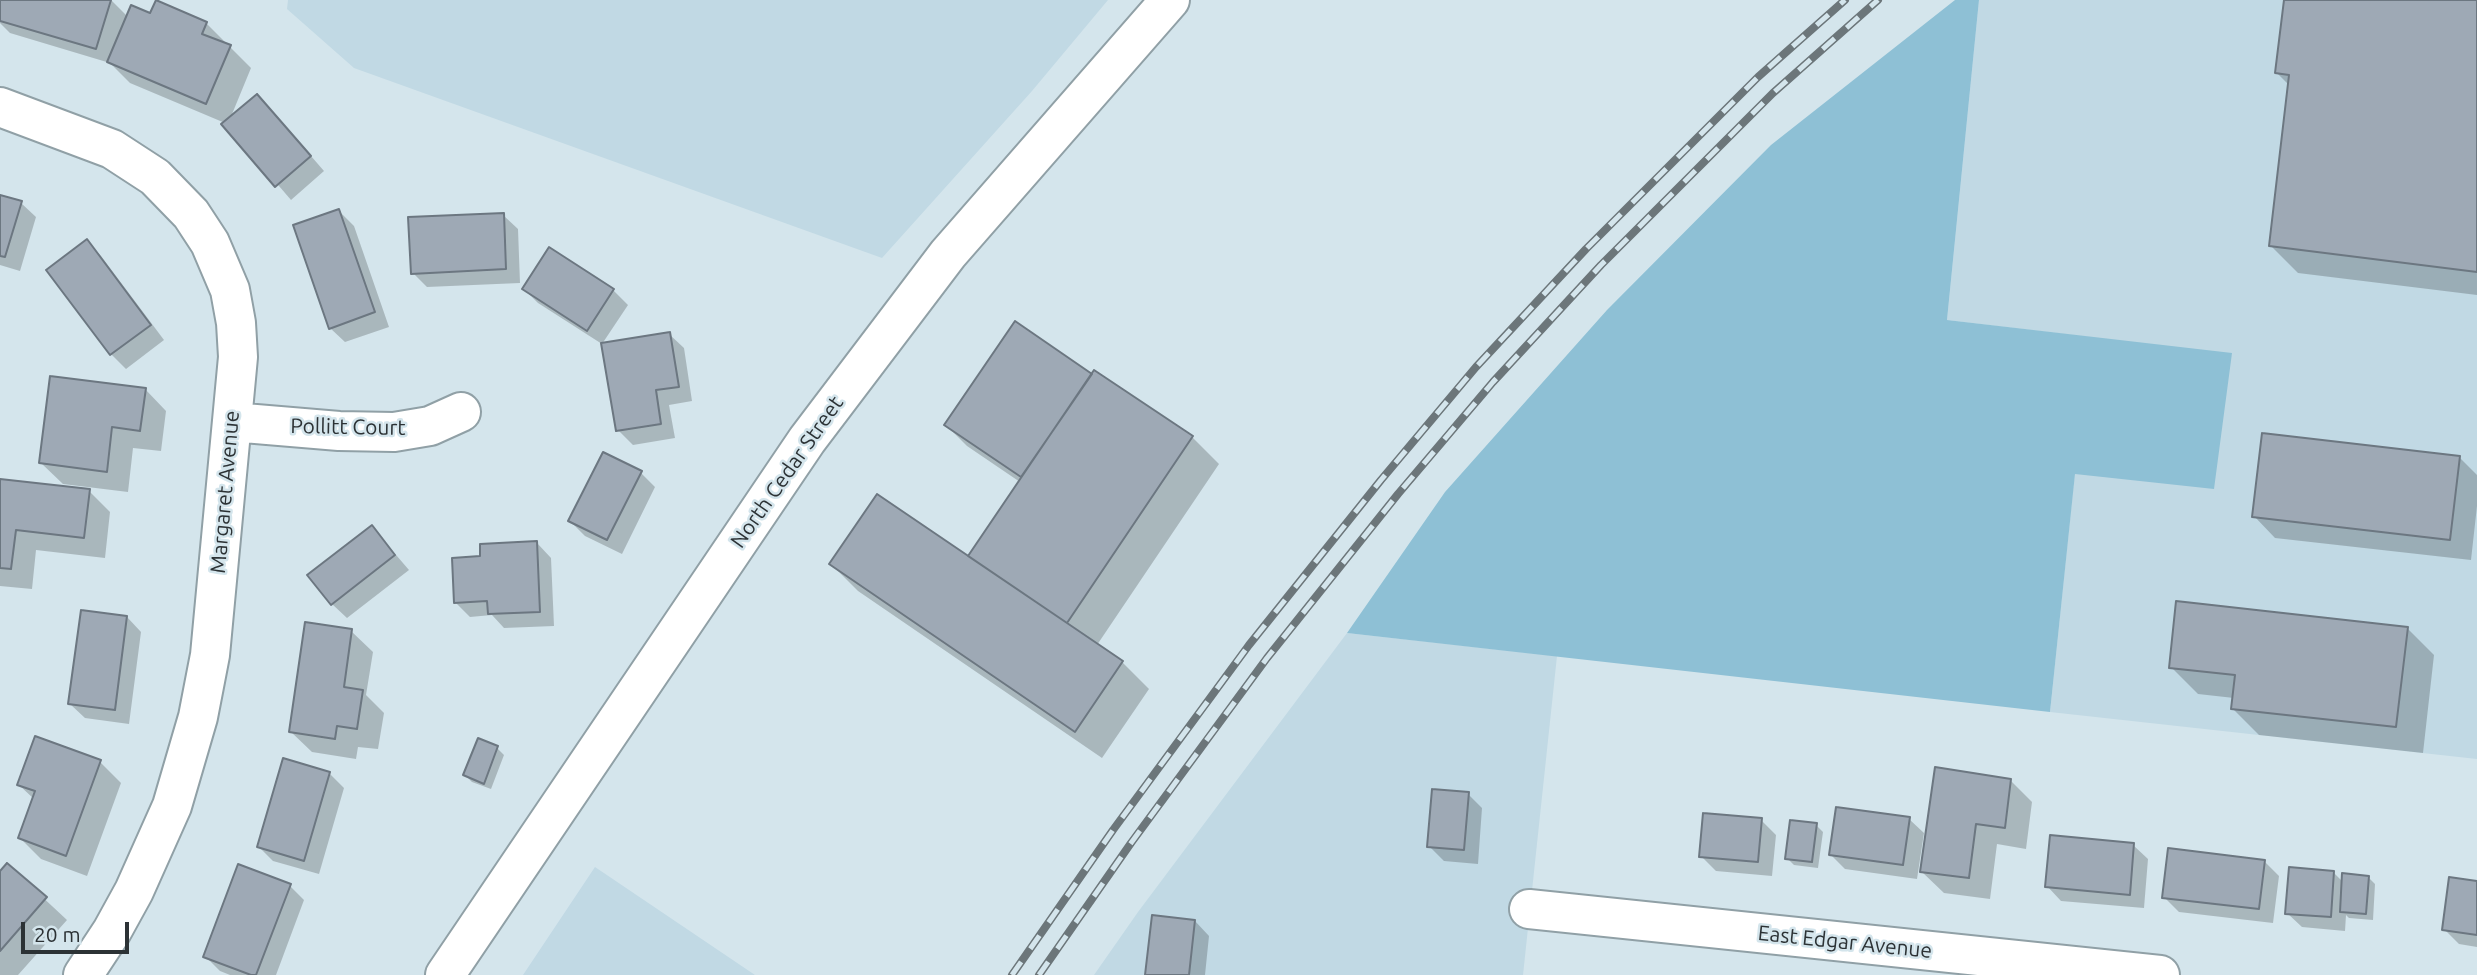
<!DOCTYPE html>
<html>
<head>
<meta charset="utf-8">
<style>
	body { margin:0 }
	#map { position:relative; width:2477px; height:975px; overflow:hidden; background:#d4e5ec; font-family:Ubuntu,sans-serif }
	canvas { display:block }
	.scale { position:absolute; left:21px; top:922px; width:108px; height:32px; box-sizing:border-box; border:4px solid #2c3235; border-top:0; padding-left:9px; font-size:21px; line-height:24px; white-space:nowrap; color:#2c3235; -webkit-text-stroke:5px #d4e5ec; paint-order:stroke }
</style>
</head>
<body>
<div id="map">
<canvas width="2477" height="975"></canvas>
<div class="scale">20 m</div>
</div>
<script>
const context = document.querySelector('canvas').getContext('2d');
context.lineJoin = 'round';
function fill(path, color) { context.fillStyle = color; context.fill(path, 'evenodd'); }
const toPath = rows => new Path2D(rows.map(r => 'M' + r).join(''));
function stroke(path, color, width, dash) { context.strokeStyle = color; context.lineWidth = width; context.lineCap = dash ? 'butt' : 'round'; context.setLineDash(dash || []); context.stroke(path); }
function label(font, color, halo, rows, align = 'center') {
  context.font = font + ' Ubuntu,sans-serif'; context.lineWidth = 5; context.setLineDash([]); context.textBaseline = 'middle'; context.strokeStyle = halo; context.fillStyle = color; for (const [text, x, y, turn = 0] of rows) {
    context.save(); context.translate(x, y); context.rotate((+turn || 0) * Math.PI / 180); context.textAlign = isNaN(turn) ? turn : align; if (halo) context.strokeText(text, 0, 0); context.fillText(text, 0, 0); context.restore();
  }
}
fill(toPath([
	[288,0,1108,0,1032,91,882,258,354,68,287,9],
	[1979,0,2477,0,2477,759,2050,712,2089,337,1947,320],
	[1347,633,1557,656,1523,975,1094,975,1138,912],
	[595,867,755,975,523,975]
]), '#c1d9e4');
fill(toPath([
	[1955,0,1979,0,1947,320,2232,353,2214,489,2075,474,2050,712,1347,633,1445,492,1607,310,1771,145]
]), '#8ec0d5');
fill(toPath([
	[1,0,111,0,128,17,151,16,206,23,251,68,230,119,271,110,324,171,291,200,225,123,130,83,110,63,10,33,0,23],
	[2286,0,2477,0,2477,295,2298,273,2271,246,2290,86,2277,73],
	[0,196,21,203,36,217,20,271,0,265],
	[339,211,354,226,389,327,345,342,330,328],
	[503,215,518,229,520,283,427,287,413,273],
	[87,241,101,256,164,340,126,369,111,354,48,270],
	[549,249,613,290,628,305,602,344,538,303,524,289],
	[669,334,684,348,692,401,669,405,675,438,633,445,618,430],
	[1092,376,1192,437,1219,464,1097,645,1122,662,1149,689,1102,758,858,591,831,564,968,558,1020,482,967,446,946,425],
	[145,389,166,411,161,451,133,448,128,492,63,484,41,463],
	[2459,457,2477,475,2477,506,2471,560,2275,538,2254,516],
	[641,473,655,487,622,554,585,536,570,521],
	[0,481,89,491,110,512,105,558,36,550,32,589,0,586],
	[372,527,409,570,347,618,332,604],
	[537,543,551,558,554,626,504,628,492,615,470,617,455,602,482,558],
	[127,617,141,632,129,724,85,718,70,704],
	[2407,628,2434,655,2423,753,2259,735,2232,708,2234,698,2198,694,2171,667],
	[351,631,373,652,366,695,384,713,378,749,358,747,356,759,312,752,290,731],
	[497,748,504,755,491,789,472,782,465,775],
	[100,762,121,783,87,876,41,859,20,838,34,799,19,785],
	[329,773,344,788,319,874,273,861,259,847],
	[2010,780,2032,802,2026,849,1997,844,1990,899,1944,893,1922,872],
	[1468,794,1482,808,1478,864,1444,861,1429,846],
	[1909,819,1924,833,1917,879,1845,869,1831,855],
	[1761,820,1776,835,1772,876,1716,871,1701,856],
	[1816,825,1823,832,1818,868,1794,865,1787,858],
	[2133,845,2148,859,2144,908,2061,901,2047,886],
	[2264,861,2279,876,2273,923,2179,912,2164,897],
	[8,865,67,920,18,975,0,975,0,874],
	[2333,872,2344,883,2368,877,2375,884,2373,920,2349,918,2346,915,2345,931,2302,927,2287,913],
	[2477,883,2477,947,2459,944,2444,929],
	[290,886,304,900,276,975,230,975,220,971,205,956],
	[1195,921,1209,936,1205,975,1147,975]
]), '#0003');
const building = toPath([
	[0,0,111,0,96,49,0,21,0,0],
	[156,0,207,22,202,34,231,45,206,104,107,62,131,5,150,13,156,0],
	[2284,0,2477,0,2477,272,2269,246,2289,75,2275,73,2284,0],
	[257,94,311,156,275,187,221,124,257,94],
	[0,195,22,201,5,257,0,256,0,195],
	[339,209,375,312,329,329,293,225,339,209],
	[504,213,506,269,411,274,408,217,504,213],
	[87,239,151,325,110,355,46,270,87,239],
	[549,247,614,289,587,331,522,289,549,247],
	[1015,321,1092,374,1021,477,944,425,1015,321],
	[670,332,679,387,656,390,661,424,616,431,601,343,670,332],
	[1094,370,1193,436,1067,623,968,556,1094,370],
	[50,376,146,388,140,431,112,427,107,472,39,463,50,376],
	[2262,433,2460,456,2450,540,2252,517,2262,433],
	[603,452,642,471,607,540,568,521,603,452],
	[0,479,90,489,84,538,16,530,11,569,0,568,0,479],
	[877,494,1123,661,1075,732,829,564,877,494],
	[372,525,395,555,331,605,307,575,372,525],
	[537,541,540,612,488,614,487,601,454,603,452,558,480,556,480,544,537,541],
	[2176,601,2408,627,2396,727,2231,709,2235,675,2169,668,2176,601],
	[81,610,127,616,115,710,68,704,81,610],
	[305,622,352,629,344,687,363,690,357,729,337,726,335,739,289,732,305,622],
	[35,736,101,760,66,856,18,838,35,791,17,785,35,736],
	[478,738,498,746,484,784,463,775,478,738],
	[283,758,330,772,304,861,257,847,283,758],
	[1935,767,2011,779,2005,828,1976,824,1969,878,1920,872,1935,767],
	[1432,789,1469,792,1464,850,1427,847,1432,789],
	[1836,807,1910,817,1903,865,1829,855,1836,807],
	[1703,813,1762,818,1758,862,1699,857,1703,813],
	[1790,820,1817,823,1812,862,1785,859,1790,820],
	[2050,835,2134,843,2130,895,2045,887,2050,835],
	[2168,848,2265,860,2259,909,2162,898,2168,848],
	[7,863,47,897,0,951,0,871,7,863],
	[238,864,291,884,256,975,251,975,203,957,238,864],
	[2289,867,2334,871,2331,917,2285,914,2289,867],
	[2342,873,2369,876,2366,914,2340,912,2342,873],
	[2449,877,2477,881,2477,935,2442,930,2449,877],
	[1152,915,1195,920,1189,975,1145,975,1152,915]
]);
fill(building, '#9ea9b5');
stroke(building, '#6c7781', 2);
const minor = toPath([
	[0,107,112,149,155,177,191,214,210,243,230,290,236,323,238,357,210,655,198,717,172,806,134,891,112,931,83,975],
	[232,422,339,431,394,432,430,426,461,412],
	[1529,909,2160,975]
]);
const tertiary = toPath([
	[445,975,807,440,948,254,1170,0]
]);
stroke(minor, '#90a0a6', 42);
stroke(tertiary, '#90a0a6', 42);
stroke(minor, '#fff', 38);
stroke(tertiary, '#fff', 38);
const rail = toPath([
	[1012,975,1113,830,1249,645,1381,480,1476,367,1586,249,1758,77,1845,0],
	[1039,975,1131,843,1267,658,1398,494,1493,382,1601,265,1773,93,1878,0]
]);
stroke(rail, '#6c767a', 8);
stroke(rail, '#d4e5ec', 5, [16]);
label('21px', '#2c3235', '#d4e5ec', [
	["Pollitt Court",348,427,1],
	["North Cedar Street",787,472,-55],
	["Margaret Avenue",225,492,-85],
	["East Edgar Avenue",1845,942,6]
]);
</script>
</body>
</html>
